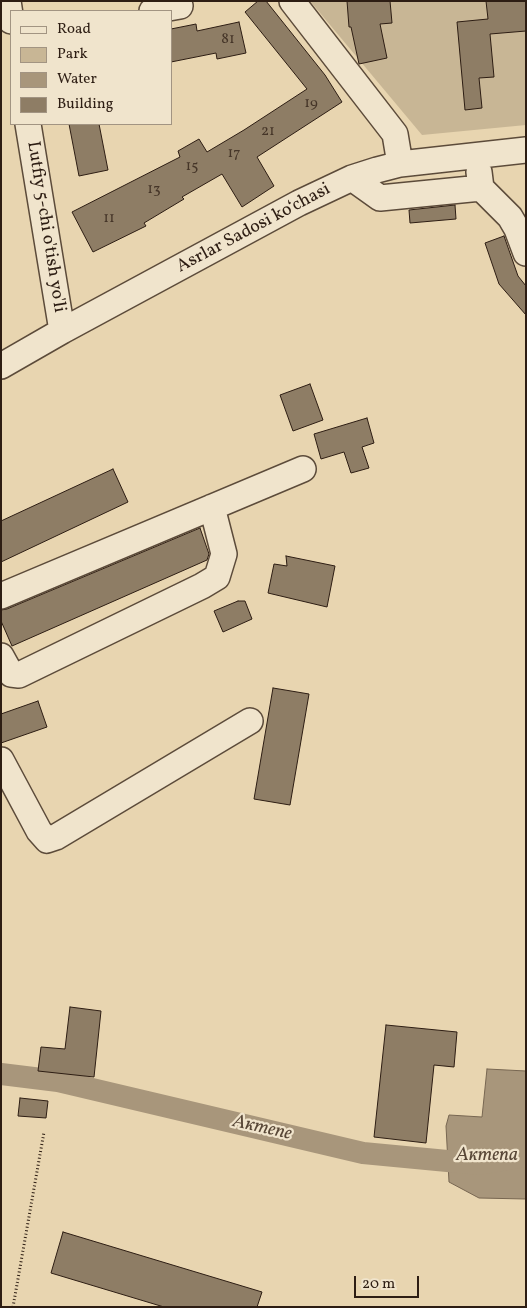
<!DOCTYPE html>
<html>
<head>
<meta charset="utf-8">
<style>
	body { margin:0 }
	#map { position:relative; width:527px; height:1308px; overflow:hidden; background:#e8d5b0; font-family:Vollkorn,serif }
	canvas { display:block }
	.frame { position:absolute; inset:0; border:2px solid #2d1d13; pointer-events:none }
	.legend { position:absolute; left:10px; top:10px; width:162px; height:115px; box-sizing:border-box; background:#f0e4cc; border:1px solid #a29482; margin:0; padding:6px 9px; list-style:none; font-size:15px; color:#2d1d13 }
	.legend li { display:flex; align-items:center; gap:10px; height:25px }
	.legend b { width:25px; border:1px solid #a29482 }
	.scale { position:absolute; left:354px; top:1276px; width:65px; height:22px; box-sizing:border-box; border:2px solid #2d1d13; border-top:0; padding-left:6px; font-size:15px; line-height:18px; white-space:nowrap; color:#2d1d13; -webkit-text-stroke:4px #f0e4cc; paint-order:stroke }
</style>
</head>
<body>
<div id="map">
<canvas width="527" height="1308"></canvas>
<div class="frame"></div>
<ul class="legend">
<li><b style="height:6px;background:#f0e4cc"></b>Road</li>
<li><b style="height:14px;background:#c8b695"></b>Park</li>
<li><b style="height:14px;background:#a8967b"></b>Water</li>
<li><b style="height:14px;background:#8e7d65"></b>Building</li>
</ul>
<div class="scale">20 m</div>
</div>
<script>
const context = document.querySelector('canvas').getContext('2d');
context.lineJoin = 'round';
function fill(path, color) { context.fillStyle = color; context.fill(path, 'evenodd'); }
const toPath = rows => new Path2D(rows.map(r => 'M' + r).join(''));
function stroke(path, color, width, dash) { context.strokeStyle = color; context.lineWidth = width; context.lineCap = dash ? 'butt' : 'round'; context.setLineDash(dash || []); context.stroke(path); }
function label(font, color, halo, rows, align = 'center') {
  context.font = font + ' Vollkorn,serif'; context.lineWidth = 4.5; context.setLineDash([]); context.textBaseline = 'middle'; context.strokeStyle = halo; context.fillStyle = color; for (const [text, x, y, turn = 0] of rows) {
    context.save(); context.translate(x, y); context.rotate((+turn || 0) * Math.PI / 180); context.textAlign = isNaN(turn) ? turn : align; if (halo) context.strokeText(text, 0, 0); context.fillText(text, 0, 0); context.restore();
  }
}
fill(toPath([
	[310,1,526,1,526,125,422,135]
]), '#c8b695');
const water = toPath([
	[487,1069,526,1071,526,1199,479,1198,449,1182,446,1126,449,1115,482,1117,487,1069]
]);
fill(water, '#a8967b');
stroke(water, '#776651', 1);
stroke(toPath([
	[1,1074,58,1081,363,1153,479,1164,526,1156]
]), '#a8967b', 22);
const building = toPath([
	[258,1,266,1,325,75,342,102,257,157,274,186,242,207,222,174,182,197,184,199,144,223,146,226,93,252,72,212,180,157,178,151,199,139,207,152,244,130,307,89,245,12,258,1],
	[347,1,390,1,392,23,380,24,387,58,359,64,351,27,349,27,347,1],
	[486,1,526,1,526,31,490,34,494,77,479,78,482,108,465,110,457,22,488,19,486,1],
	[239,22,246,53,217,59,216,53,171,62,171,29,196,24,197,31,239,22],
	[69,124,99,124,108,170,79,176,69,124],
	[455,205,456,219,410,223,409,210,455,205],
	[504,236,518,276,526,286,526,315,499,284,485,243,504,236],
	[310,384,323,420,293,431,280,395,310,384],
	[367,418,374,443,362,447,369,468,351,473,344,452,321,459,314,434,367,418],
	[113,469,128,502,1,562,1,521,113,469],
	[200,528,209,554,207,560,12,646,1,621,1,610,7,609,200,528],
	[286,556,335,566,327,607,268,593,274,564,287,566,286,556],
	[238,601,245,601,252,619,223,632,214,611,238,601],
	[273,688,309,694,290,805,254,799,273,688],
	[38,701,47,727,1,743,1,714,38,701],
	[70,1007,101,1011,94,1077,38,1071,41,1047,65,1049,70,1007],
	[386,1025,457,1032,454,1067,434,1065,426,1143,374,1137,386,1025],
	[20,1098,48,1101,46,1118,18,1116,20,1098],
	[63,1232,262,1292,257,1307,164,1307,51,1273,63,1232]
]);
fill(building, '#8e7d65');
stroke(building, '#2d1d13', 1);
const minor = toPath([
	[8,1,11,21],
	[292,1,395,134,400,164],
	[152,11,180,6],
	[28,124,62,331],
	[479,172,481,188,510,217,517,229,526,253],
	[352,178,380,198,481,188],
	[1,366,62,331,299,203,352,178,377,170,400,164,526,150],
	[1,596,303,469],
	[1,656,11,674,19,675,202,586,217,577,224,554,212,507],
	[1,760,39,831,47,840,56,837,250,721]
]);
stroke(minor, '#5c4b3a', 28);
stroke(toPath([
	[13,1307,44,1132]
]), '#2d1d13', 3, [1, 2.5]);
stroke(minor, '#f0e4cc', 25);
label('15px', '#453528', null, [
	["81",228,40],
	["19",311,104],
	["21",268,132],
	["17",234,154],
	["15",192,167],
	["13",154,190],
	["11",109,219]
]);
label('18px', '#2d1d13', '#f0e4cc', [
	["Lutfiy 5-chi o'tish yo'li",45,227,81],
	["Asrlar Sadosi ko‘chasi",254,229,-28]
]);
label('italic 19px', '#584737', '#f0e4cc', [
	["Актепе",262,1129,13],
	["Актепа",487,1157]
]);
</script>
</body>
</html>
